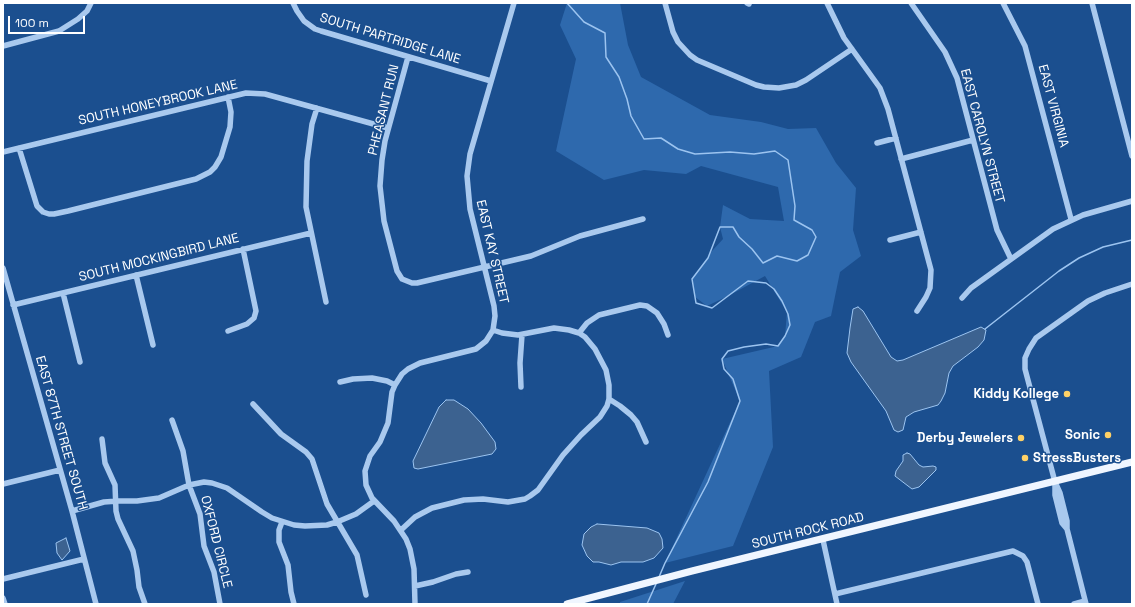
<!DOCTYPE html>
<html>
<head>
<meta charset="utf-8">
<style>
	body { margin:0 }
	#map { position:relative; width:1135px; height:607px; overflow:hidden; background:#1b4f8f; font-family:"Space Grotesk",sans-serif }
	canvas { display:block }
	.frame { position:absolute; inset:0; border:4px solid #fff; pointer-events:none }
	.scale { position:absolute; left:8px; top:16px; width:77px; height:18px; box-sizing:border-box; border:2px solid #fff; border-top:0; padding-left:5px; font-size:12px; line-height:14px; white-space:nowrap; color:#fff; -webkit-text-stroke:3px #1b4f8f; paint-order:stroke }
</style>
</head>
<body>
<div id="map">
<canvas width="1135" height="607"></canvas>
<div class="frame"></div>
<div class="scale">100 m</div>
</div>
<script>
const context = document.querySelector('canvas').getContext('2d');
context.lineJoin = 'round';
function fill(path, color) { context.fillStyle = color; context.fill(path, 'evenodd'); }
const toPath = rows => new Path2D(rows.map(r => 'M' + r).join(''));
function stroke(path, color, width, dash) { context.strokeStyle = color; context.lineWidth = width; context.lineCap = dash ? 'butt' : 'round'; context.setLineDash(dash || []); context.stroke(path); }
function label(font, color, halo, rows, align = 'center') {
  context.font = font + ' "Space Grotesk",sans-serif'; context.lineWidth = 3; context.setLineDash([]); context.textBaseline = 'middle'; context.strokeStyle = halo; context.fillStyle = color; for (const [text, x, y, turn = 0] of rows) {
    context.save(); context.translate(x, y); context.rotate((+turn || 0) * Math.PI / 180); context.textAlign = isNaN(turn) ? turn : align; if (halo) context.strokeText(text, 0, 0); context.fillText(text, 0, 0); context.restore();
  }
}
fill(toPath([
	[567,3,620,3,628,45,641,77,710,115,761,122,788,129,816,128,836,163,856,188,853,230,861,256,840,272,831,316,815,322,801,357,769,371,773,447,733,546,665,563,740,401,722,359,778,346,785,336,787,312,765,276,728,296,707,306,695,297,692,279,712,251,723,239,720,227,723,205,750,219,784,221,778,187,701,166,686,174,644,170,604,180,556,151,576,59,560,25],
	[685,581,673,604,620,604,620,602]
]), '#2e69ad');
const water = toPath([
	[858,307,863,311,891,357,897,361,903,360,981,327,986,330,984,340,978,347,953,366,949,373,945,393,941,401,938,405,914,412,906,417,903,430,898,432,894,430,886,411,851,362,847,353,850,328,853,309,858,307],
	[446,400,454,400,468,409,481,423,495,442,496,449,492,454,418,469,414,468,413,461,439,407,446,400],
	[907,453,910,454,919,465,923,467,933,466,936,467,936,470,919,487,912,489,895,476,896,471,903,461,903,455,907,453],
	[597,524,647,528,659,533,662,539,663,548,654,558,643,562,621,562,611,565,599,562,593,562,587,556,582,545,584,534,591,527,597,524],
	[66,538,70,551,62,560,57,553,56,543,66,538]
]);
fill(water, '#3c6290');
stroke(water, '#9cc4f0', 1);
stroke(toPath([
	[567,3,584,22,605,33,606,57,619,77,627,99,631,116,644,139,661,138,678,149,695,154,730,152,754,154,775,151,788,160,795,206,794,220,812,230,816,237,808,255,797,261,777,256,763,263,752,249,739,237,733,227,720,227,708,258,692,279,696,303,712,308,748,281,766,283,774,289,782,301,788,314,790,325,785,336,778,346,766,344,744,347,728,351,722,359,724,369,733,379,740,401,708,482,665,563,659,577],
	[985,329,1059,271,1079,258,1103,247,1132,240],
	[647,604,656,584]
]), '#9cc4f0', 1.5);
stroke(toPath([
	[293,3,297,11,304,21,315,29,321,31,491,81],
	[665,3,673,32,678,42,690,55,697,60,756,85,764,87,779,88,796,85,806,80,852,49],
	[747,3,749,4],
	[827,3,844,38,880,88,888,109,931,270,930,288,926,297,917,311],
	[911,3,945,52,957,78,997,230,1011,259],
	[1003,3,1025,46,1071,219],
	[1092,3,1132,156],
	[3,46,59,31,78,19,87,11,91,3],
	[408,57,385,141,382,160,380,186,384,221,397,271,402,279,412,283,417,283,531,256,580,236,643,219],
	[317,108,312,124,307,161,306,207,326,302],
	[877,143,896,138],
	[19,148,37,206,43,212,49,214,54,214,68,211,196,179,210,172,215,167,221,157,230,127,231,112,228,97],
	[3,152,246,93,265,94,388,128],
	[901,159,973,140],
	[890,240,921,232],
	[3,268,72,511,96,604],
	[136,275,153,345],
	[63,293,80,362],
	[962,298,971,288,1053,229,1083,215,1132,201],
	[13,305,311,233],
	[228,331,247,324,254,318,256,311,243,249],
	[579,333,587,323,599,315,640,305,647,306,657,313,664,324,668,335],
	[340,382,353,379,372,378,387,381,395,385],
	[521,387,520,363,522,335],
	[609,399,620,406,631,415,637,422,646,442],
	[253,404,281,434,306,452,312,459,327,504,357,555,366,595],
	[172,420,183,451,189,485,200,514,204,546,214,572,220,604],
	[102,439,105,463,115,485,116,511,118,519,133,551,137,570,139,587,145,604],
	[1055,483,1055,495,1062,523,1067,529],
	[3,484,60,470],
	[72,511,104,502,118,501,137,501,159,498,189,485,204,482,212,483,227,488,262,512,272,518,294,525,305,526,327,525,337,522,356,514,374,501],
	[282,522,279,530,279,542,288,565,291,592,294,604],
	[401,530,415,517,432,508,464,500,483,499,508,502,525,499,530,496,538,490,563,455,581,435,600,417,607,406,609,399,609,385,606,370,595,349,585,337,579,333,569,330,554,328,518,335,502,333,493,330],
	[823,540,837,604],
	[3,579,84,559],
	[415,586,433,582,456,574,468,572],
	[835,594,1013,551,1023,556,1027,562,1038,604],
	[3,598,5,604],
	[415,604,414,569,410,549,406,539,394,521,372,498,366,485,365,471,370,456,380,442,388,423,392,392,395,385,402,374,408,369,420,363,476,349,486,341,493,330,495,316,494,306,470,209,467,176,470,154,514,3],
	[1074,604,1085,601],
	[1086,604,1067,529,1067,521,1060,493,1055,482,1025,369,1025,358,1029,349,1036,338,1088,301,1105,293,1132,284]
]), '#a9c9ee', 5.5);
stroke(toPath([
	[567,604,692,571,1132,462]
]), '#f0f6ff', 7);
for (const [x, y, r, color] of [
	[1067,394,4,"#ffd166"],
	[1108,435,4,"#ffd166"],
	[1021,438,4,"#ffd166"],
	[1025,458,4,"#ffd166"]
]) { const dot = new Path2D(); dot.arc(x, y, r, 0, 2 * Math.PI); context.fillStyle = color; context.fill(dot); stroke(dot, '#1b4f8f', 1.5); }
label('13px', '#fff', '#1b4f8f', [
	["SOUTH PARTRIDGE LANE",390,39,17],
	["SOUTH HONEYBROOK LANE",158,103,-13],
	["EAST VIRGINIA",1053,106,75],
	["PHEASANT RUN",384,110,-76],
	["EAST CAROLYN STREET",982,136,75],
	["EAST KAY STREET",492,252,77],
	["SOUTH MOCKINGBIRD LANE",159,258,-14],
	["EAST 87TH STREET SOUTH",61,433,74],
	["SOUTH ROCK ROAD",808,531,-14],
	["OXFORD CIRCLE",216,542,76]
]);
label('bold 13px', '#fff', '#1b4f8f', [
	["Kiddy Kollege",1059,394],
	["Sonic",1100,435],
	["Derby Jewelers",1013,438],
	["StressBusters",1033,458,"left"]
], 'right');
</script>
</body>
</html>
